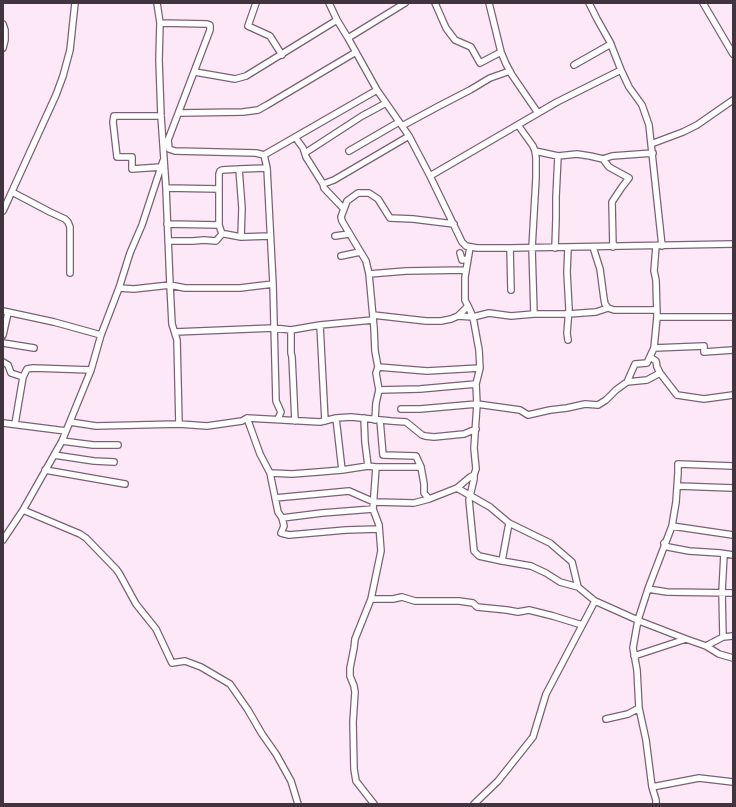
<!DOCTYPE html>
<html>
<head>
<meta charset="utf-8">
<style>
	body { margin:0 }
	#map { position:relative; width:736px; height:807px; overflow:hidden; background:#fce8f7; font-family:Literata,serif }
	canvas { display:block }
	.frame { position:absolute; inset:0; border:4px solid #41343e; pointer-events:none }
</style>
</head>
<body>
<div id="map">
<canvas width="736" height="807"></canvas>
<div class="frame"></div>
</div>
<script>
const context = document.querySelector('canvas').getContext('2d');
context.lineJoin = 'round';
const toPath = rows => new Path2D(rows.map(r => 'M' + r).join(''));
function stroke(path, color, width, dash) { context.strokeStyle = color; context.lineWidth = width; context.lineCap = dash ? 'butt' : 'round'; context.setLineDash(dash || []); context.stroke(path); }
const minor = toPath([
	[157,3,160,23,159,60,161,116,166,188,170,285,172,324,177,340,179,424],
	[256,3,248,26,270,36,282,55],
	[329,3,337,20,348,38,377,90,409,136,430,176,462,242,466,246,477,248,510,248,733,244],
	[435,3,446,28,455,40,471,47,480,63,501,52],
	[489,3,501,52,506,64,512,75,538,113],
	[589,3,597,19,610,42,621,70,629,87,642,105,649,125,662,246],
	[703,3,733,54],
	[160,23,207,24,210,25,210,30,168,140,169,149,175,151,256,153,264,155,267,168,273,284,276,401,281,412,278,419],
	[3,24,5,30,5,40,3,48],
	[348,38,405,3],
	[574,65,611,44],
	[195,72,235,79,246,76,337,20],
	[179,113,243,112,258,110,267,105,356,52],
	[518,125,533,146,535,151,536,158,536,178,532,248,534,314],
	[402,126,439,106,470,90,490,78,510,71],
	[295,137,303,148,306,157,323,184,334,180,409,136],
	[651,144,683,132,697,125,733,100],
	[349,151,399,122],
	[535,151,558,156,577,154,590,156,603,159,612,156,653,153],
	[305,153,362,116,386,103],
	[264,155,377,90],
	[603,159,609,167,629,178,622,187,612,202,613,247],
	[161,167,132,169,132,157,117,157,113,122,114,116,161,116],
	[430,176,557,102,621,70],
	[323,184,324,188,344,209,347,201,358,193,369,193,378,199,390,218,413,219,454,224],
	[166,188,219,189],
	[12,192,50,212,65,219,68,222,70,227,70,273],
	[344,209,341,217,342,221,366,261,369,274,374,328,375,351,378,367,376,373,379,390,376,403,375,420],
	[3,211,56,95,63,76,70,50,75,3],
	[167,224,219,225],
	[222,234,219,225,219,174,220,171,222,170,239,169],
	[335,236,349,234],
	[241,237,242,208,239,169,267,168],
	[168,241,193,241,204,240,216,241,222,234,225,234,241,237,270,236],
	[470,247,465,277,465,300,468,306,473,317,479,350,480,368,476,384,477,404,474,448,476,469,474,475,474,479,469,500,474,551,479,556,502,561,531,566,546,573,560,582,578,587],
	[593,247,600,269,604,299,605,304,608,308,614,310,657,310],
	[510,248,511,290],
	[555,248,556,219,556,197,558,156],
	[460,253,462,260,468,259],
	[341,256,360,252],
	[369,274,406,271,466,270],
	[119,288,134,289,170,285,185,288,240,288,273,284],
	[3,311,54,322,101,335],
	[373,315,426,321,441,321,451,319,458,316,468,306],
	[458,316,473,317,489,313,511,316,534,314,568,314,596,312,608,308],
	[657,317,733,317],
	[320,325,325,421],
	[291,330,291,353,292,357,295,421],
	[175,332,274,328,291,330,320,325,373,320],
	[3,335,8,313],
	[568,340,567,333,569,309,567,272,568,248],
	[3,343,34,348],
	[654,348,704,346,704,352,733,350],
	[650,357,656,361,657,367,660,373,677,395,704,399,733,395],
	[3,362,8,365,11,373,23,377],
	[378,367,427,371,480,368],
	[627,382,647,380,660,373],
	[379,390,420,389,476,384],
	[401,409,420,409,477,404,520,410,528,415,550,410,567,408,585,404,598,405,606,400,616,390,627,382,635,364,647,363,654,348,657,317,656,280,654,271,656,246],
	[247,418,260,454,270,473,278,512,282,518,284,526,281,533,289,535,346,530,379,529],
	[336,418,342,470],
	[364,418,365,442,368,466],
	[380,420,383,455,416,456,421,467,424,484,424,493,429,499],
	[70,422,96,426,179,424,207,426,242,421,247,418,320,422,336,418,351,417,391,421,406,422,422,435,425,436,434,437,464,434,476,429],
	[3,423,66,431],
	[15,424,23,377,27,369,33,368,91,370],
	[62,441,93,445,118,445],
	[54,455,94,461,114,462],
	[45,470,125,484],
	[270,473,292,474,318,472,342,470,368,466,376,467,421,467],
	[677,486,733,488],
	[457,488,490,507,509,523,550,543,572,562,578,587,595,601],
	[275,498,349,491,374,502,414,503,429,499,457,488,470,477,474,475],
	[23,510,80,534,86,538,116,569,119,573,136,604,156,629,172,663,185,661,201,667,230,684,248,710,262,734,276,754,291,781,298,804],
	[282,518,322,513,373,509],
	[672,526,733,535],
	[3,540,23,510,62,441,91,370,101,335,119,288,130,253,142,225,163,161],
	[664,543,668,547,689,551,720,553,733,555],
	[502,561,509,523],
	[648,589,667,592,733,593],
	[371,599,393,599,402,597,415,601,459,601,473,603,477,607,507,610,518,612,529,610,553,616,582,625],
	[723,637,722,592,724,554],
	[706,646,723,637,733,636],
	[634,656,686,639],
	[606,719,628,714,639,708],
	[652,787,699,778,733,782],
	[374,804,356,781,354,769,353,722,355,692,354,686,350,676,350,668,354,648,355,639,371,599,381,551,379,525,373,509,376,467],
	[474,804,498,781,533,737,546,694,595,601,642,622,686,639,706,646,719,654,733,658],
	[656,804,656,800,652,787,646,740,639,708,637,670,633,648,638,620,648,589,672,526,676,502,678,473,678,464,733,466]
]);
stroke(minor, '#7c6076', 8);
stroke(minor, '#fff', 5.5);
</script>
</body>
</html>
